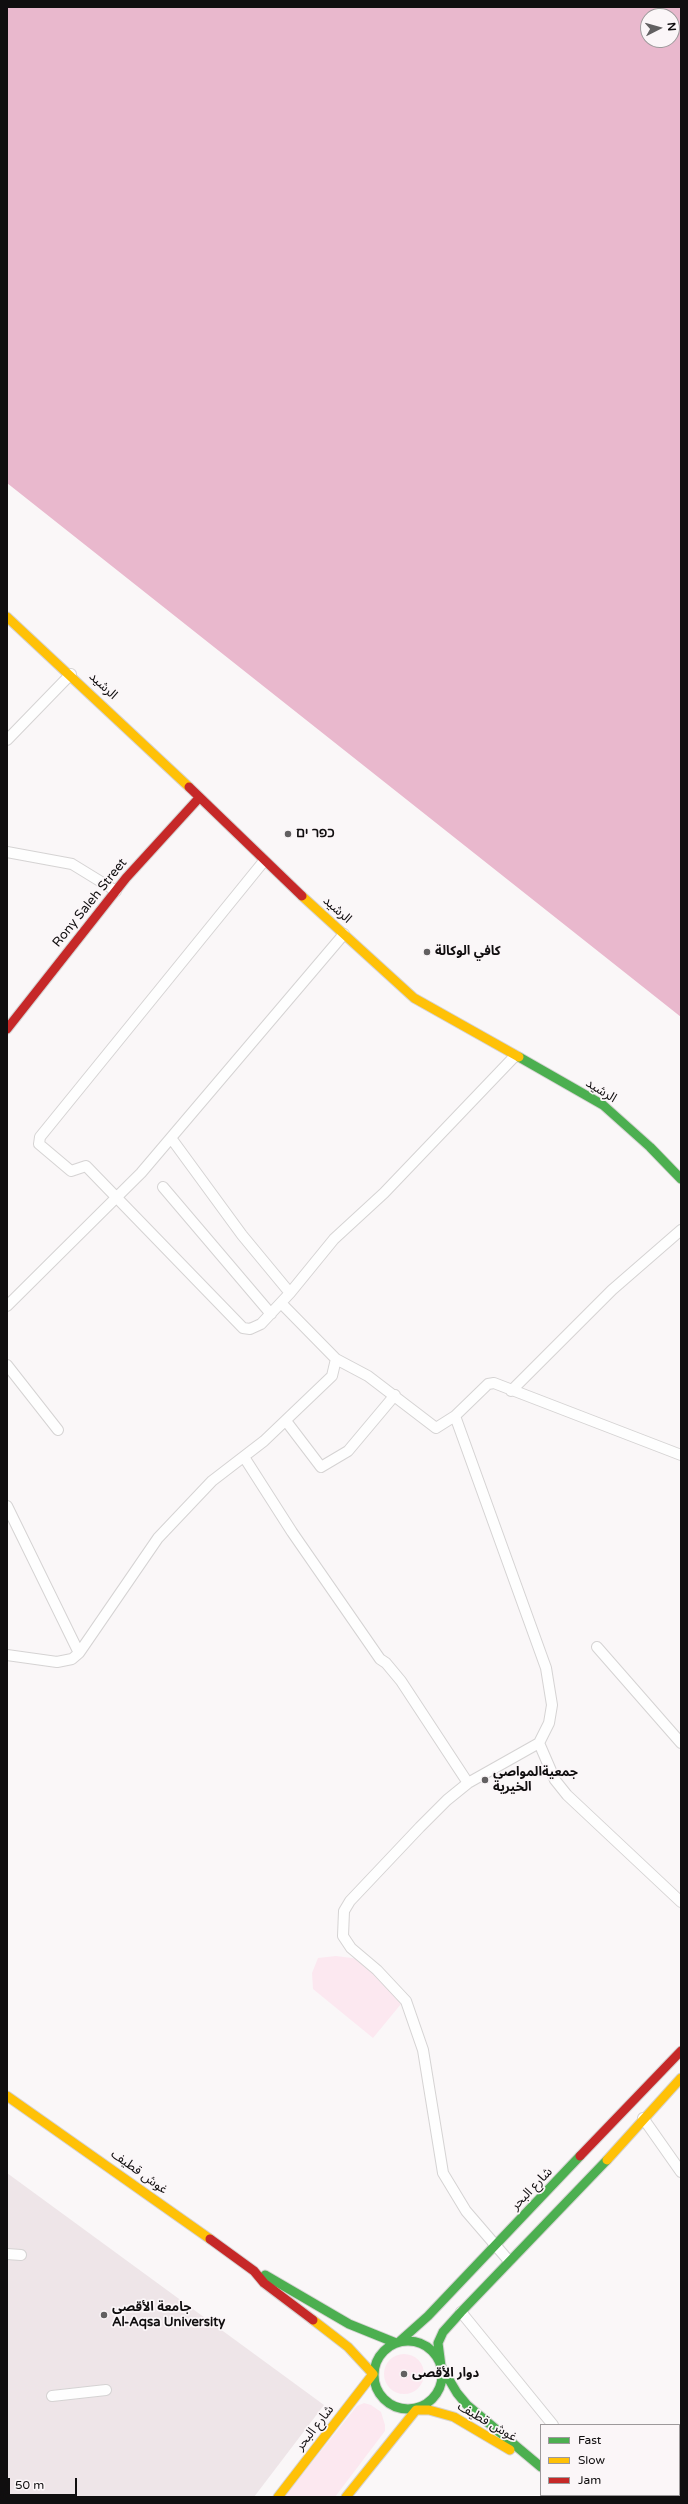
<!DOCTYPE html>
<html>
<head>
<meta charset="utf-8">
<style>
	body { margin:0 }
	#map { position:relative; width:688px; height:2504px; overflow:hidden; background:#faf7f8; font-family:"Varela Round",sans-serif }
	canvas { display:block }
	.frame { position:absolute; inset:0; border:8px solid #100e0f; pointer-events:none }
	.legend { position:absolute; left:540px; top:2424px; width:140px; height:72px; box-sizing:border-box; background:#fbf6f8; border:1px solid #9d999b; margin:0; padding:5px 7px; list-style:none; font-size:12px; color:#100e0f }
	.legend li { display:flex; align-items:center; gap:8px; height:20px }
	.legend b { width:20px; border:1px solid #9d999b }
	.north { position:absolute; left:640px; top:8px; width:40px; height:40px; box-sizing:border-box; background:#fbf6f8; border:1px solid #9d999b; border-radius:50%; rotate:84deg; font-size:11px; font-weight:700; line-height:16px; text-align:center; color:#100e0f }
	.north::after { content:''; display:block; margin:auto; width:14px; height:18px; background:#626061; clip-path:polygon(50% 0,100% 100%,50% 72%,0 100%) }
	.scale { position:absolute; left:8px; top:2478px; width:69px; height:18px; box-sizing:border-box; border:2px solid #100e0f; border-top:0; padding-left:5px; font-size:12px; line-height:14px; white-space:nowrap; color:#100e0f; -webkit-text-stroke:3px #fbf6f8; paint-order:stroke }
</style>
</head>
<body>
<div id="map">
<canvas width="688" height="2504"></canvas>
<div class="frame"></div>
<ul class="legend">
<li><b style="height:5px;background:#4caf50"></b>Fast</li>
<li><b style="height:5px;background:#ffc107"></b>Slow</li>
<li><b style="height:5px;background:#c62828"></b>Jam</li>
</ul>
<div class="north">N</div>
<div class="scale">50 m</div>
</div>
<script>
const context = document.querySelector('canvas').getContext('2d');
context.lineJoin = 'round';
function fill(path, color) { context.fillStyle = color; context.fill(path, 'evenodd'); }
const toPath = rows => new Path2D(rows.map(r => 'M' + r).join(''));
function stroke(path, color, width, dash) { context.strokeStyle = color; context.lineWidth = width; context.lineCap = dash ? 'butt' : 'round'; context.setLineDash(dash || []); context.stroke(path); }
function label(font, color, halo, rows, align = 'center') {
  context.font = font + ' "Varela Round","Noto Sans Arabic",Heebo,sans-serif'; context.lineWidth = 3.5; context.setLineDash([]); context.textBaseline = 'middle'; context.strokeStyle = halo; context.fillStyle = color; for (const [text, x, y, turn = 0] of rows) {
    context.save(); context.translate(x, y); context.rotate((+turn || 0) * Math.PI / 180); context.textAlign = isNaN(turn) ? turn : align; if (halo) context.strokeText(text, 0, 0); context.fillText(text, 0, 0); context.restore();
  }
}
fill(toPath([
	[7,2173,324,2405,254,2497,7,2497]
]), '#eee5e8');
fill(toPath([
	[336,1956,360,1959,373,1971,401,2004,373,2038,313,1989,312,1973,318,1958],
	'384 2374a20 20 0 1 1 40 0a20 20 0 1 1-40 0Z',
	[364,2403,371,2405,381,2412,385,2425,385,2431,335,2497,284,2497,357,2406]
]), '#fce8f0');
fill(toPath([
	[7,7,681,7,681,1017,7,483],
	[648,16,672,16,672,40,648,40]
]), '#e9b8cd');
const street = toPath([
	[7,740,71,674],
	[7,852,72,864,116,891],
	[264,861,40,1137,39,1144,71,1171,86,1166,243,1328,250,1329,261,1324,290,1293,334,1239,384,1193,514,1057],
	[171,1138,242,1235,290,1293],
	[163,1187,271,1314],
	[281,1303,336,1359,368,1376,436,1428,455,1416,488,1384,494,1383,681,1455],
	[7,1306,141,1173,344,934],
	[7,1365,58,1430],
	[511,1391,612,1290,681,1230],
	[455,1416,546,1668,552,1705,549,1723,539,1743,468,1783,447,1800,420,1827,350,1901,344,1911,343,1936,351,1948,377,1970,406,2001,423,2050,443,2173,466,2211,509,2261],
	[286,1421,321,1467,348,1451,395,1395],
	[244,1457,292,1532,380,1659,386,1663,401,1681,468,1783],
	[7,1506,79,1653],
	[597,1647,681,1743],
	[7,1655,57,1662,72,1659,79,1653,158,1538,212,1481,264,1441,332,1376,336,1359],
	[539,1743,555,1780,567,1795,681,1902],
	[643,2118,681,2172],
	[7,2254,21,2255],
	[461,2312,553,2425],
	[52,2396,106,2390],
	[622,2495,626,2497]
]);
const fast = toPath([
	[519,1057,603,1105,650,1147,681,1179],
	[265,2275,349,2324,396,2343],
	'374 2375a34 34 0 1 1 68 0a34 34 0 1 1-68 0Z',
	[400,2341,428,2316,580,2156],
	[541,2467,467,2405,457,2393,441,2366,438,2343,443,2332,461,2312,607,2160],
	[578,2495,581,2497]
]);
const slow = toPath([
	[7,617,189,787],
	[302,896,414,998,519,1057],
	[7,2096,210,2239],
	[607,2160,681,2078],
	[278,2497,373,2374,348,2347,313,2320],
	[346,2497,416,2410,429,2410,454,2417,510,2450]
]);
const jam = toPath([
	[189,787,302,896],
	[7,1029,126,878,199,798],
	[580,2156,681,2051],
	[210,2239,254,2271,264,2283,313,2320]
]);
stroke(street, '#d5d3d3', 12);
stroke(fast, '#d5d3d3', 11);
stroke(slow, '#d5d3d3', 11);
stroke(jam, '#d5d3d3', 11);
stroke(street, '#fefefe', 10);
stroke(fast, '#4caf50', 9);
stroke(slow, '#ffc107', 9);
stroke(jam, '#c62828', 9);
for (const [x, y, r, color] of [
	[288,834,4,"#626061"],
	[427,952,4,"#626061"],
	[485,1780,4,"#626061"],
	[104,2315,4,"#626061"],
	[404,2374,4,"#626061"]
]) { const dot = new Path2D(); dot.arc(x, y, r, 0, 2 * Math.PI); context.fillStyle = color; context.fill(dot); stroke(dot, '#fbf6f8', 1.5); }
label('13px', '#100e0f', '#fbf6f8', [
	["الرشيد",103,686,43],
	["Rony Saleh Street",90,903,-51],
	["الرشيد",337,910,42],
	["الرشيد",601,1091,32],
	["غوش قطيف",139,2172,36],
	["شارع البحر",532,2189,-46],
	["غوش قطيف",487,2422,30],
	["شارع البحر",315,2428,-52]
]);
label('bold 13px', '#100e0f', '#fbf6f8', [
	["כפר ים",296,834],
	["كافي الوكالة",435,952],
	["جمعيةالمواصي",493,1773],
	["الخيرية",493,1788],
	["جامعة الأقصى",112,2308],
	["Al-Aqsa University",112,2323],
	["دوار الأقصى",412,2374]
], 'left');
</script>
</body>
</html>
